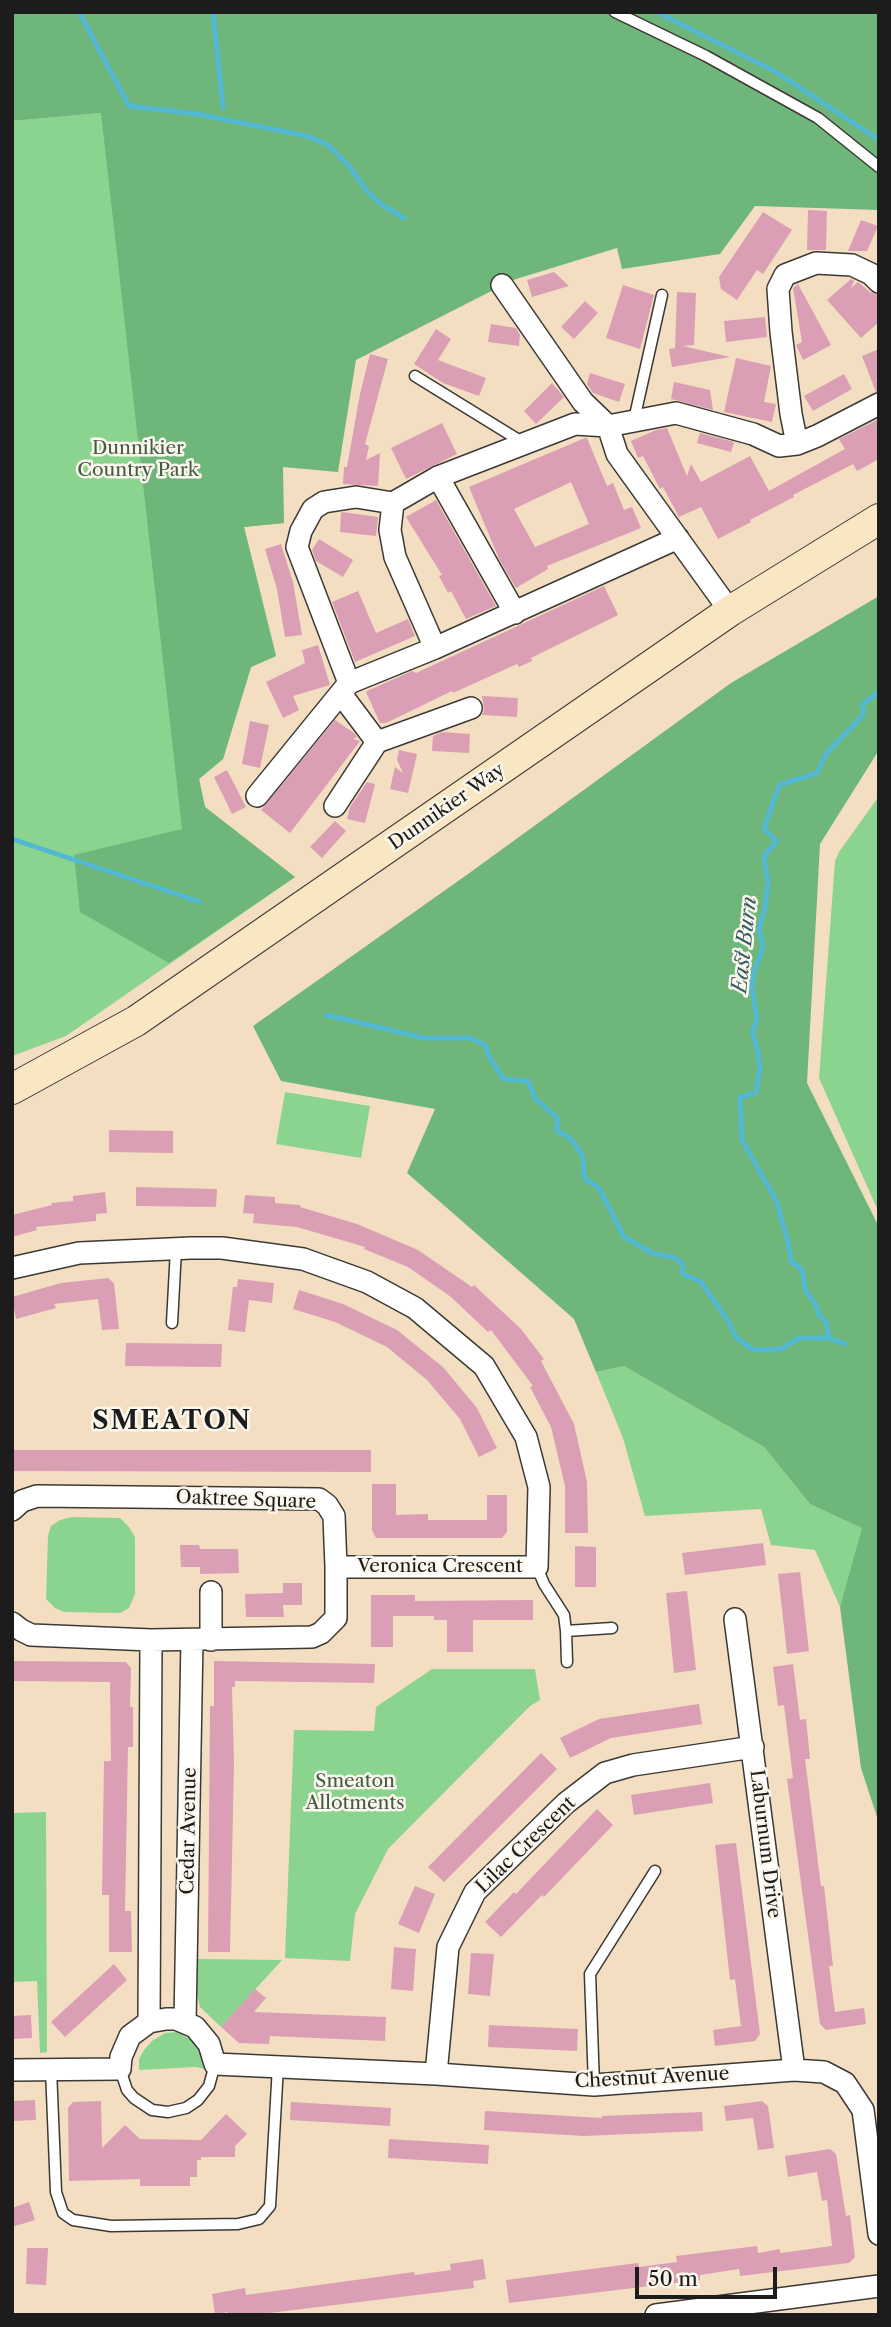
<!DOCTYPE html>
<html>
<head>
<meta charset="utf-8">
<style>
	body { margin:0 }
	#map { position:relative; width:891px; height:2327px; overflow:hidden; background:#f3dec1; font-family:"Libre Caslon Text",serif }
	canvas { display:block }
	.frame { position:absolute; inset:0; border:14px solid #1c1c1c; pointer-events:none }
	.scale { position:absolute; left:635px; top:2267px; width:142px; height:32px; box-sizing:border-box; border:4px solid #1c1c1c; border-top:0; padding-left:9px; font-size:21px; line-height:24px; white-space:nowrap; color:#1c1c1c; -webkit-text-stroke:5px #fbf7ec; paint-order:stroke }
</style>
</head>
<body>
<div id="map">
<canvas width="891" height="2327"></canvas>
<div class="frame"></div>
<div class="scale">50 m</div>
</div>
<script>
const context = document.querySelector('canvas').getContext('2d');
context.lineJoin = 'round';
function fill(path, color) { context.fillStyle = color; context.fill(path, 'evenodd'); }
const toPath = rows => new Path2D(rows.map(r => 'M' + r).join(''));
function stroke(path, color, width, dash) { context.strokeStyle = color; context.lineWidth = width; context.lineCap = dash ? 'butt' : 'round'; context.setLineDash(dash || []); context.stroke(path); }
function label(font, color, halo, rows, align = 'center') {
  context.font = font + ' "Libre Caslon Text",serif'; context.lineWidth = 5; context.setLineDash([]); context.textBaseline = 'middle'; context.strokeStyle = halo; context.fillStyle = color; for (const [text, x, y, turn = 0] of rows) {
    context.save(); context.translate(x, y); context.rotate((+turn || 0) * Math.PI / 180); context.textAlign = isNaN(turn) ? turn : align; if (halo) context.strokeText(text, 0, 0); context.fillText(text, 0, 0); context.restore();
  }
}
fill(toPath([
	[167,107,284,523,244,527,276,656,251,667,223,759,199,779,205,807,295,877,66,1036,12,1056,12,121],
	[879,796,879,1213,819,1078,835,861,839,852],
	[285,1092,370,1106,361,1158,276,1144],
	[624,1366,764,1447,810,1504,863,1528,840,1607,815,1550,771,1545,761,1509,645,1516,623,1438,596,1372],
	[72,1517,120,1518,129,1527,135,1537,135,1594,129,1608,120,1613,64,1612,55,1608,46,1599,48,1536,51,1526,60,1520],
	[432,1669,535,1669,540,1700,530,1706,388,1849,355,1914,350,1961,285,1958,294,1730,374,1731,376,1707],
	[46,1812,47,2052,40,2053,37,1981,12,1982,12,1813],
	[197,1959,282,1960,221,2027,200,2007,197,1993],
	[178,2032,197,2043,204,2054,206,2069,195,2067,139,2070,139,2059,144,2050,152,2041,165,2033]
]), '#8ad490');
fill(toPath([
	[12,12,879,12,879,210,755,206,720,254,622,269,617,248,513,280,356,360,338,472,283,467,284,523,244,527,276,656,251,667,223,759,199,779,205,807,295,877,169,963,80,912,74,855,182,829,101,113,12,121],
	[879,596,879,750,820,844,807,1083,879,1227,879,1823,861,1768,840,1607,862,1528,810,1504,764,1447,624,1366,596,1372,574,1319,407,1173,435,1109,281,1081,253,1026,468,874,731,683]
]), '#6fb67a');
stroke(toPath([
	[79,12,129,106,197,114,307,136,328,145,349,166,366,190,381,204,404,218],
	[213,12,223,108],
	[657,12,776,72,879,140],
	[12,839,200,902],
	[326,1015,424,1038,470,1038,485,1045,490,1059,504,1079,528,1081,535,1098,558,1119,556,1130,570,1138,583,1156,584,1178,599,1188,624,1237,654,1254,673,1257,682,1263,683,1274,701,1282,728,1321,736,1337,750,1348,759,1350,781,1349,799,1338,829,1338,845,1344],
	[829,1338,826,1322,819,1315,815,1303,806,1292,802,1270,791,1261,788,1242,776,1200,742,1140,740,1097,756,1093,760,1067,757,1047,752,1032,757,1020,752,987,754,972,763,947,759,928,765,909,768,883,764,856,777,841,764,829,779,785,817,773,826,754,863,715,863,704,879,692]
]), '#53b8d1', 5);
fill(toPath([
	[808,210,827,211,826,250,807,250],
	[763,212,792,230,763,274,757,270,737,300,721,289,719,277],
	[861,220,878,226,867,251,848,251],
	[554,272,569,286,532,297,527,280],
	[851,279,854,281,851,288,858,282,870,292,879,295,879,322,861,338,827,300],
	[798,284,831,345,803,360,796,345,802,342,793,288],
	[623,285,654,295,640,349,606,338],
	[677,292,696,293,694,345,683,346,730,357,672,367,669,349,675,348],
	[585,301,598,313,574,339,561,327],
	[765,317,767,337,726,342,724,321],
	[491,324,516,328,520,335,519,346,488,342],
	[436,329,451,339,438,360,486,378,479,396,443,383,414,364],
	[879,349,879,391,876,392,862,356],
	[370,354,388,359,365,444,369,446,366,460,380,453,378,486,343,484,344,467,347,467,360,394],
	[736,358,771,366,764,402,776,404,772,422,724,412],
	[590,373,625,384,619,402,593,393,587,384],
	[844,374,852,389,813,411,804,396],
	[674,382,710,390,713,410,671,399],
	[552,383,564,397,536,424,524,411],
	[879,419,879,459,857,471,853,464,793,495,794,497,750,520,751,522,718,539,701,507,679,517,663,487,660,489,643,456,638,458,631,441,656,430,667,428,687,476,691,464,701,482,750,456,769,491,845,449,839,439],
	[442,423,457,454,406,479,391,448],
	[700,433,734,442,731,452,697,443],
	[585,438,587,438,607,486,613,483,624,510,632,507,641,528,547,566,548,569,516,588,500,561,469,487],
	[571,482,589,524,535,547,514,509],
	[436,500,496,606,466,619,451,591,448,593,439,576,442,575,406,517],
	[343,512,378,517,376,536,340,532,341,513],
	[319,539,353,560,343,577,316,561,312,550],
	[281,544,293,582,302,635,285,637,277,589,265,549],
	[604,586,618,615,531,658,532,661,519,667,517,664,453,693,452,691,386,723,380,723,366,692,367,691,412,671,416,673],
	[358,591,376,633,408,619,415,636,355,662,332,602],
	[318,645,330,685,293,696,299,710,283,718,266,682,305,663,302,650],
	[482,696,518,698,517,717,482,715,484,710],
	[335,720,354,733,357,737,353,739,360,741,290,833,261,810],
	[250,721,269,725,260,768,242,764],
	[442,732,470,734,469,753,432,751,433,736],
	[399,750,417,754,408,793,390,789,395,767,403,773,397,760],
	[227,770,246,807,232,814,214,777],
	[367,782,375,784,365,823,347,819,350,807],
	[335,821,346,831,322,858,310,847],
	[109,1130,173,1131,173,1153,109,1152],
	[136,1187,217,1189,216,1207,136,1206],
	[105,1192,107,1213,96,1214,96,1221,36,1227,37,1230,12,1237,12,1215,52,1205,51,1203,73,1201,73,1196],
	[245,1195,275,1197,275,1203,300,1205,300,1207,357,1224,418,1250,472,1287,474,1285,521,1329,544,1359,541,1361,574,1424,587,1482,588,1533,565,1533,565,1486,551,1427,530,1387,533,1386,491,1330,488,1332,451,1297,408,1267,364,1249,365,1247,297,1227,253,1223,254,1214,243,1213],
	[108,1278,114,1283,119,1329,102,1330,98,1299,54,1304,56,1308,16,1319,12,1297,61,1283],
	[238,1279,274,1283,272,1303,249,1300,245,1332,228,1330,233,1287,237,1287],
	[299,1290,343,1304,397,1330,443,1367,477,1408,497,1448,479,1457,460,1419,427,1380,387,1347,335,1322,293,1309],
	[126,1343,222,1344,221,1367,125,1366],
	[12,1450,371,1450,371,1472,12,1471],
	[372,1484,396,1484,396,1515,428,1514,428,1520,487,1520,487,1495,507,1495,507,1532,502,1538,376,1538,372,1530],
	[763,1543,766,1565,685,1575,682,1553],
	[180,1545,199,1545,200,1549,238,1549,239,1573,200,1574,200,1567,181,1567],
	[575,1546,596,1547,596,1587,575,1587],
	[800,1572,809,1651,787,1654,778,1574],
	[283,1583,302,1583,302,1605,283,1605,284,1617,246,1617,245,1594,283,1593],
	[687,1591,696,1670,674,1673,666,1593],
	[371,1595,415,1595,415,1601,533,1600,533,1620,473,1620,473,1652,447,1652,447,1620,434,1620,434,1616,393,1616,393,1647,371,1647],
	[12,1661,126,1662,131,1668,130,1707,133,1707,133,1747,128,1747,125,1911,131,1911,132,1952,109,1952,109,1895,102,1895,104,1761,111,1761,110,1682,12,1681],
	[214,1661,375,1664,374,1683,235,1681,235,1687,232,1687,234,1763,230,1952,208,1952,210,1706,214,1706],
	[793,1664,800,1720,806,1719,810,1759,805,1759,821,1886,824,1886,833,1966,829,1966,835,2012,864,2008,866,2024,826,2030,820,2024,787,1779,793,1778,784,1705,778,1706,773,1667],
	[699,1704,702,1724,611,1738,570,1758,560,1738,599,1719],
	[541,1753,557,1769,444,1882,428,1867],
	[710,1783,713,1803,634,1815,631,1795],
	[597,1809,613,1825,544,1897,542,1895,501,1937,485,1922,514,1892,516,1894],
	[736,1843,760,2034,755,2041,715,2046,713,2030,741,2026,735,1979,730,1980,715,1845],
	[415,1886,435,1894,419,1933,398,1924],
	[394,1947,416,1949,413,1991,391,1989],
	[471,1953,494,1954,490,1996,468,1994],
	[114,1964,127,1980,65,2037,51,2022],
	[255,1989,266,1998,254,2012,386,2017,385,2041,270,2036,269,2044,239,2043,221,2027],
	[31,2015,32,2038,12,2039,12,2016],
	[489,2025,578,2029,577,2051,488,2047],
	[35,2100,36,2120,12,2121,12,2101],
	[101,2101,102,2148,125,2125,140,2139,201,2140,226,2114,247,2134,235,2146,235,2157,201,2157,201,2160,197,2160,197,2177,190,2177,190,2186,140,2186,140,2179,69,2181,68,2108,73,2102],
	[762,2101,768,2106,774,2148,758,2150,753,2118,726,2121,724,2106],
	[291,2102,391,2108,390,2126,290,2120],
	[485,2111,602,2118,602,2116,702,2112,703,2131,584,2136,484,2130],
	[389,2139,489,2145,488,2164,388,2158],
	[830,2149,836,2154,846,2216,850,2215,855,2257,849,2263,740,2276,739,2269,700,2275,700,2280,509,2303,506,2280,638,2263,639,2267,677,2262,676,2256,757,2246,758,2253,780,2249,780,2253,832,2246,827,2200,822,2201,817,2172,788,2177,785,2156],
	[29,2202,35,2220,12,2227,12,2208],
	[27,2248,48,2248,46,2285,26,2284],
	[483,2259,486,2279,473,2281,474,2288,253,2315,228,2315,228,2312,215,2314,212,2294,245,2288,246,2295,414,2272,415,2275,451,2270,450,2264]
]), '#da9fb5');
const service = toPath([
	[615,12,706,56,818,118,879,167],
	[415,376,522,442],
	[634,420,662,295],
	[172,1323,176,1249],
	[537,1567,544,1584,564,1615,566,1631,612,1628],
	[566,1631,567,1662],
	[51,2069,56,2192,63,2213,73,2220,111,2226,238,2224,259,2219,270,2206,278,2066],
	[120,2069,127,2090,134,2098,152,2110,168,2112,186,2108,198,2100,209,2086,215,2064],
	[594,2085,590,1974,655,1871]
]);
const minor = toPath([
	[502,285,583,402,608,426,617,454,730,611],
	[797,444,791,414,781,332,778,289,785,275,816,263,852,265,871,274,879,282],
	[438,477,515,613],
	[435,648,395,557,390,530,393,503,438,477,575,424,608,426,676,413,753,434,779,446,797,444,817,436,879,404],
	[349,683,297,547,301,531,313,509,324,502,356,497,393,503],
	[341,694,377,742],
	[257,796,349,683,435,648,678,538],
	[335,806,377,742,471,708],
	[12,1268,79,1253,191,1248,222,1248,303,1259,367,1282,415,1308,484,1366,526,1437,539,1487,537,1567,336,1567],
	[12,1510,22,1501,37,1496,319,1499,327,1505,334,1516,336,1567,336,1618,321,1633,312,1637,151,1640,31,1635,21,1630,12,1623],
	[211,1592,211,1640],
	[735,1619,794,2070],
	[149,2022,151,1640],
	[185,2022,192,1640],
	[12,2070,120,2069,121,2057,130,2036,149,2022,166,2019,176,2019,195,2027,209,2044,215,2064,436,2074,594,2085,794,2070,824,2072,845,2083,863,2110,879,2234],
	[436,2074,448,1947,475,1892,566,1803,605,1773,633,1765,753,1747],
	[656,2315,879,2286]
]);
const secondary = toPath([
	[12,1089,136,1021,730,611,879,519]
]);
stroke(service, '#3c3935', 13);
stroke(minor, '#3c3935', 24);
stroke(secondary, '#3c3935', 32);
stroke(service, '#fff', 10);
stroke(minor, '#fff', 21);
stroke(secondary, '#f9e7c3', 30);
label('19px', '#425c45', '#fbf7ec', [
	["Dunnikier",138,449],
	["Country Park",138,471],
	["Smeaton",355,1782],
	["Allotments",355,1804]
]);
label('19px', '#1c1c1c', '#fbf7ec', [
	["Dunnikier Way",447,807,-35],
	["Oaktree Square",246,1500,2],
	["Veronica Crescent",440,1567],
	["Cedar Avenue",189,1831,-89],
	["Laburnum Drive",765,1844,83],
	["Lilac Crescent",526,1845,-44],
	["Chestnut Avenue",652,2078,-3]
]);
label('italic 21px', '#325a64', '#fbf7ec', [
	["East Burn",745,945,-84]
]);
context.letterSpacing = '2px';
label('bold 26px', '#1c1c1c', '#fbf7ec', [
	["SMEATON",172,1421]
]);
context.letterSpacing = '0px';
</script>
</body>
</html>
